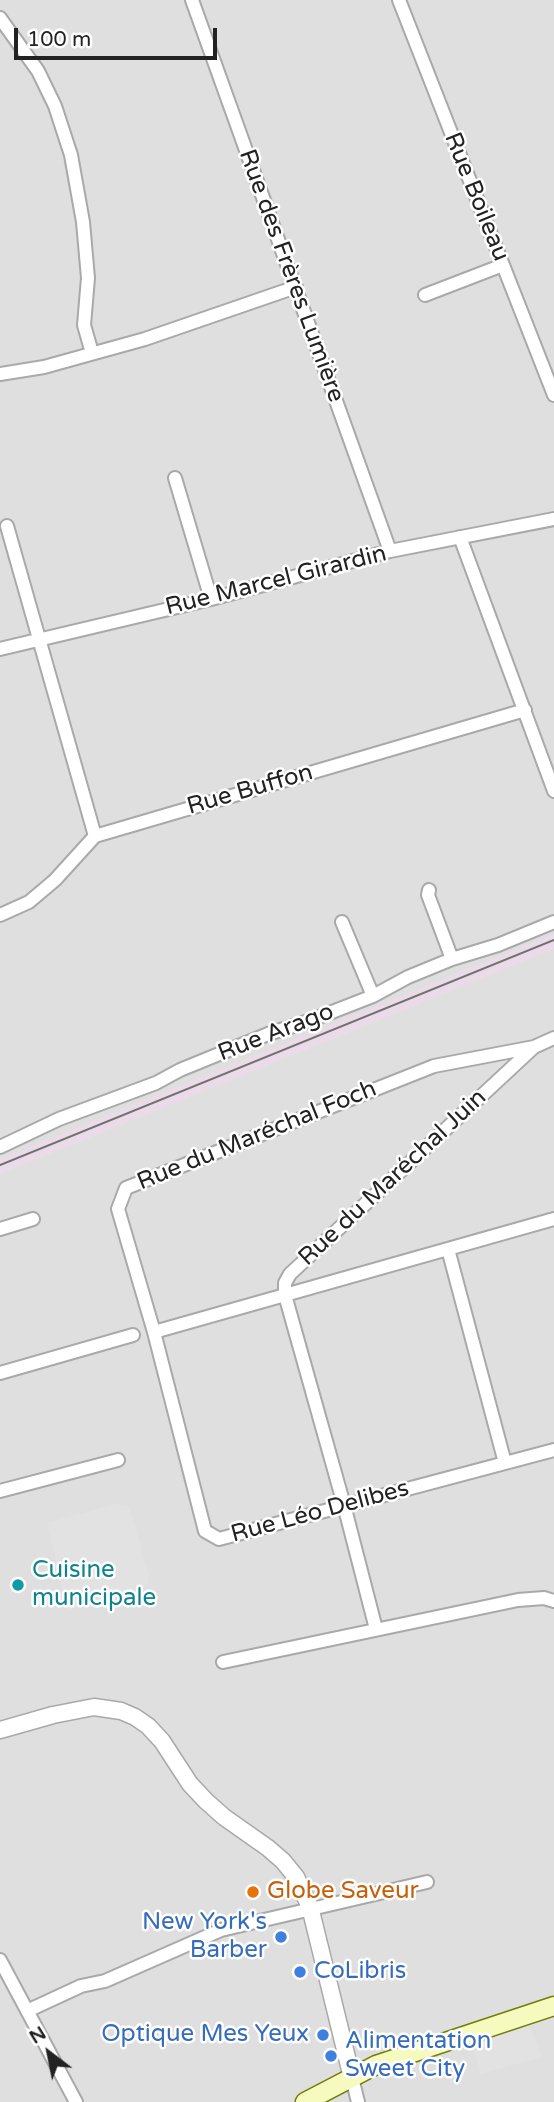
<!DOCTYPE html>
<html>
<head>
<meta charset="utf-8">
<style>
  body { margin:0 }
  #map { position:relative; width:554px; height:2102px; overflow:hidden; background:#f2efe9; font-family:"Varela Round",sans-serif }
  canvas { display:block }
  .north { position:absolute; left:14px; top:2018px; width:70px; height:70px; -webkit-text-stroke:5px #fff; paint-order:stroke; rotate:328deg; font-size:19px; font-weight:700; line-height:28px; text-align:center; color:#222 }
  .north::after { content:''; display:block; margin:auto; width:24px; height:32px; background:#222; clip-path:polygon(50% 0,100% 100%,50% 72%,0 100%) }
  .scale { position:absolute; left:14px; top:28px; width:203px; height:32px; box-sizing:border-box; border:4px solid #222; border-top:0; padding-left:9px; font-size:21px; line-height:24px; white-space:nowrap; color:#222; -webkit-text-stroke:5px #fff; paint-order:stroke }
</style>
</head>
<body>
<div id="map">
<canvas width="554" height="2102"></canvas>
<div class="north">N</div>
<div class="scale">100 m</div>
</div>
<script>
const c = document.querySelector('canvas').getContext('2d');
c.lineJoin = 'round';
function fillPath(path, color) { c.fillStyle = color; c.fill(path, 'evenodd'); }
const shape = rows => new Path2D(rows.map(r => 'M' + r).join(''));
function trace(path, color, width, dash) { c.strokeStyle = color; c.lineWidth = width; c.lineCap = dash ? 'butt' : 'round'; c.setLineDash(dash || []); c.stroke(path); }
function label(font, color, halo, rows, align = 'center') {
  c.font = font + ' "Varela Round",sans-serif'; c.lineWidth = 5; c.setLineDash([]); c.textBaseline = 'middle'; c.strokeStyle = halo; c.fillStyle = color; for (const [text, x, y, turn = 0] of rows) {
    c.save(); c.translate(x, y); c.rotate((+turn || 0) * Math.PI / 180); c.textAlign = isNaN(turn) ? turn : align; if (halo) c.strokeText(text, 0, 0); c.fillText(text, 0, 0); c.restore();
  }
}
const residential = shape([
  [0,0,554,0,554,2102,0,2102]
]);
const industrial = shape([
  [554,934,554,949,0,1174,0,1159]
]);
const parking = shape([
  [115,1504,127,1505,130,1509,149,1574,148,1584,140,1592,68,1610,47,1523],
  [529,2024,542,2057,480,2074,472,2043]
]);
const minor = shape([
  [192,0,390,551],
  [399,0,554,395],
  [0,18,38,71,55,106,71,155,83,222,88,278,84,325,92,353],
  [425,295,503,265],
  [0,374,44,367,145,339,296,287],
  [175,478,211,599],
  [7,526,95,836],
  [460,537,554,791],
  [0,649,211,599,390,551,554,519],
  [429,890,428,895,452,959],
  [0,915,29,902,55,880,95,836,525,710],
  [342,922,373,996],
  [534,1047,434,1066,126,1188,118,1209,154,1332,205,1531,219,1539,554,1450],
  [0,1147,59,1119,156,1083,180,1070,268,1034,309,1021,373,996,408,977,452,959,498,945,554,922],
  [0,1229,33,1219],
  [448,1249,505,1463],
  [154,1332,554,1219],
  [0,1373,133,1335],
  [0,1491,118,1460],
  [376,1629,344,1505,285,1295,285,1283,290,1274,534,1047,554,1038],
  [223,1662,518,1600,544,1598,554,1601],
  [0,1960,76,2102],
  [27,2011,81,1986,105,1981,221,1930,427,1882],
  [352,2078,358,2102]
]);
const tertiary = shape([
  [0,1730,53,1715,94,1707,121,1711,135,1717,148,1726,162,1741,190,1784,206,1801,224,1817,268,1848,283,1861,296,1877,310,1907,352,2078]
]);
const secondary = shape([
  [305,2102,376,2065,554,2006]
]);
const tram = shape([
  [0,1165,554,940]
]);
const markers = [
  [18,1585,7,"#0f9aa8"],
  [253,1892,7,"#e8710a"],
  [281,1937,7,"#3f7fe0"],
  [300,1972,7,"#3f7fe0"],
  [323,2035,7,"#3f7fe0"],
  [331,2056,7,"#3f7fe0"]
];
const streetNames = [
  ["Rue Boileau",476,197,68],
  ["Rue des Frères Lumière",291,276,70],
  ["Rue Marcel Girardin",276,581,-14],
  ["Rue Buffon",250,790,-16],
  ["Rue Arago",276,1033,-21],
  ["Rue du Maréchal Foch",257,1136,-22],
  ["Rue du Maréchal Juin",393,1178,-43],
  ["Rue Léo Delibes",320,1512,-15]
];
const cultureNames = [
  ["Cuisine",32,1571],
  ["municipale",32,1599]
];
const foodNames = [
  ["Globe Saveur",267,1892]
];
const shopNames = [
  ["New York's",267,1923],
  ["Barber",267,1951],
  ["CoLibris",314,1972,"left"],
  ["Optique Mes Yeux",309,2035],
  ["Alimentation",345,2042,"left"],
  ["Sweet City",345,2070,"left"]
];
fillPath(residential, '#e0dfdf');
fillPath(industrial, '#ebdbe8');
fillPath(parking, '#e2e2e2');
trace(minor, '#a9a9a9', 16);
trace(tertiary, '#a9a9a9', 19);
trace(secondary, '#707d05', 21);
trace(minor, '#fff', 12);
trace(tertiary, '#fff', 16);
trace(secondary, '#f7fabf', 18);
trace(tram, '#707070', 2);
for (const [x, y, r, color] of markers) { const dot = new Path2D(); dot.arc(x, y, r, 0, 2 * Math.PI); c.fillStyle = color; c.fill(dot); trace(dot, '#fff', 2.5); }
label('24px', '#222', '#fff', streetNames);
label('24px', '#0d838f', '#fff', cultureNames, 'left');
label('24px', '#c56008', '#fff', foodNames, 'left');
label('24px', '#366cbe', '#fff', shopNames, 'right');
</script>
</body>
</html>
